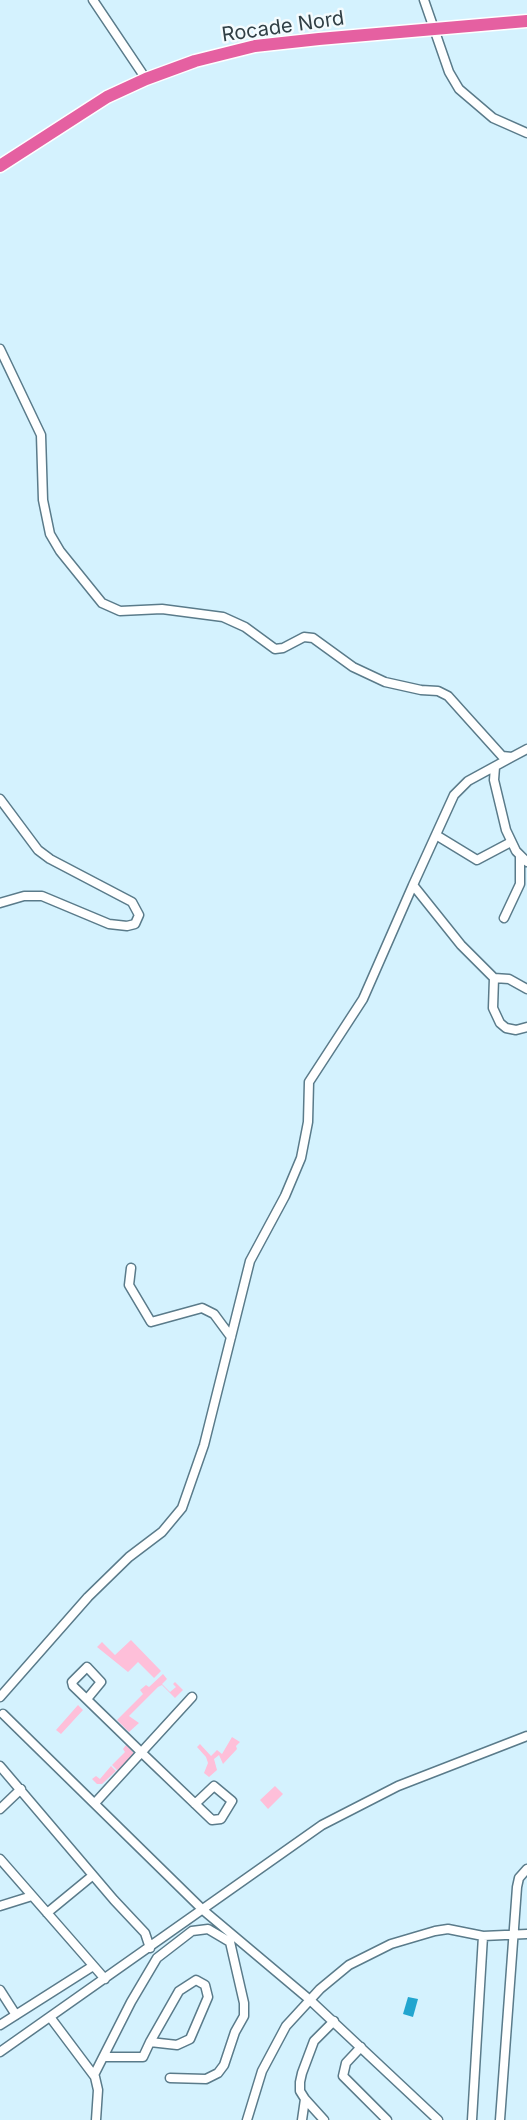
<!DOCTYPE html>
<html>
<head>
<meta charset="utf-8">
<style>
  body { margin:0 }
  canvas { display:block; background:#d4f2fe }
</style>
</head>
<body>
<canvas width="527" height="2120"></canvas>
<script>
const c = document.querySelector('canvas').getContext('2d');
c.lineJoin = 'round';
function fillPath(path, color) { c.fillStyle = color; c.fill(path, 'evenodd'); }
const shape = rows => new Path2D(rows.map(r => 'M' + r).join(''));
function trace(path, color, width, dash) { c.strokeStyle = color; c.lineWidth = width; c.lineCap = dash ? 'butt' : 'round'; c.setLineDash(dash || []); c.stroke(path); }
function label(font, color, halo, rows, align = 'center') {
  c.font = font + ' Inter,sans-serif'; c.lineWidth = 5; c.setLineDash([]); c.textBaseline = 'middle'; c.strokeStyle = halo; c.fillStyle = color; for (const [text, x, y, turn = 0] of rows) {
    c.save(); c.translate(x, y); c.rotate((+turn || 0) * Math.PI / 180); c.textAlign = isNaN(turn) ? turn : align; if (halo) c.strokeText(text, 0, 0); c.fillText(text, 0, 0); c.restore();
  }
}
const green = shape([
  [131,1640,161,1671,154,1678,138,1662,128,1672,97,1647,102,1642,115,1655],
  [163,1674,167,1679,162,1684,170,1692,176,1687,173,1684,175,1682,183,1690,175,1698,162,1685,158,1687,129,1716,139,1723,129,1732,117,1720,143,1694,140,1690,146,1685,149,1687],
  [78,1705,83,1710,61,1734,56,1730],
  [232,1737,240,1742,236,1746,237,1749,223,1764,219,1755,214,1759,217,1770,209,1777,204,1773,208,1763,206,1757,197,1747,200,1744,211,1756,217,1750,222,1754],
  [126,1745,133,1752,133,1757,119,1772,112,1765,125,1752,123,1749],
  [111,1766,116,1771,102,1784,97,1784,92,1779,96,1776,100,1779],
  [275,1786,283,1794,268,1809,260,1800]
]);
const water = shape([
  [408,1997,418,1999,413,2017,403,2014]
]);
const minor = shape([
  [93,0,146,79],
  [424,0,449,72,459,89,493,118,527,133],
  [0,349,41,435,43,500,50,534,60,551,102,603,120,611,162,609,223,617,245,627,275,649,283,648,304,637,313,638,353,667,385,682,421,690,438,691,448,696,502,756,512,757,527,749],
  [495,767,494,780,506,830,516,851,527,862],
  [0,799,38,850,50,859,132,902,139,915,135,924,127,926,109,924,42,896,24,896,0,903],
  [436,835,477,860,511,842],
  [413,885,454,795,468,781,512,757],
  [504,918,520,884,520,857],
  [494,978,509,979,527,989],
  [131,1268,129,1285,151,1322,202,1308,214,1314,231,1337],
  [0,1697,88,1597,129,1557,162,1532,182,1508,204,1445,250,1261,285,1196,301,1158,308,1122,309,1082,363,999,413,885,461,945,494,978,493,1008,500,1023,506,1028,516,1030,527,1027],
  [87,1699,101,1682,87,1667,72,1682,73,1686,142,1753,212,1820,221,1819,232,1801,214,1786,195,1804],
  [3,1714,203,1910,310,2000,438,2120],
  [0,1766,114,1900,145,1933,150,1948],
  [95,1803,192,1697],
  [0,1809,21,1789],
  [0,1859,105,1979],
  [0,1906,32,1896],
  [47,1913,92,1876],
  [0,1990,16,2015],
  [50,2017,95,2077,98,2090,96,2120],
  [0,2025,93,1966],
  [361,2047,346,2063,343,2076,387,2120],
  [0,2052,322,1825,398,1786,527,1736],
  [105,2057,143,2057,150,2042,179,1991,196,1980,205,1985,208,1997,190,2039,177,2045,150,2042],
  [94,2075,131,2002,157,1958,192,1931,208,1929,230,1942,244,2003,244,2016,235,2032,224,2065,218,2073,206,2079,170,2078],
  [305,2099,324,2120],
  [247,2120,262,2071,286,2026,320,1989,349,1965,391,1944,435,1931,448,1929,483,1936,527,1934],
  [302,2120,305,2099,300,2091,300,2082,302,2073,314,2041,334,2021],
  [472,2120,483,1936],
  [500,2120,517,1887,519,1878,527,1869]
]);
const highway = shape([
  [0,166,107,97,146,79,195,61,255,46,319,39,527,21]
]);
const streetNames = [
  ["Rocade Nord",283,27,-8]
];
fillPath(green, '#febfd9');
fillPath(water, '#21a5cf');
trace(minor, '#5a7b8a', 11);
trace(highway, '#fff', 15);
trace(minor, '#fff', 8);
trace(highway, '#e560a1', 12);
label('20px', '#303f45', '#f3fbfe', streetNames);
</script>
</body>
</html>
